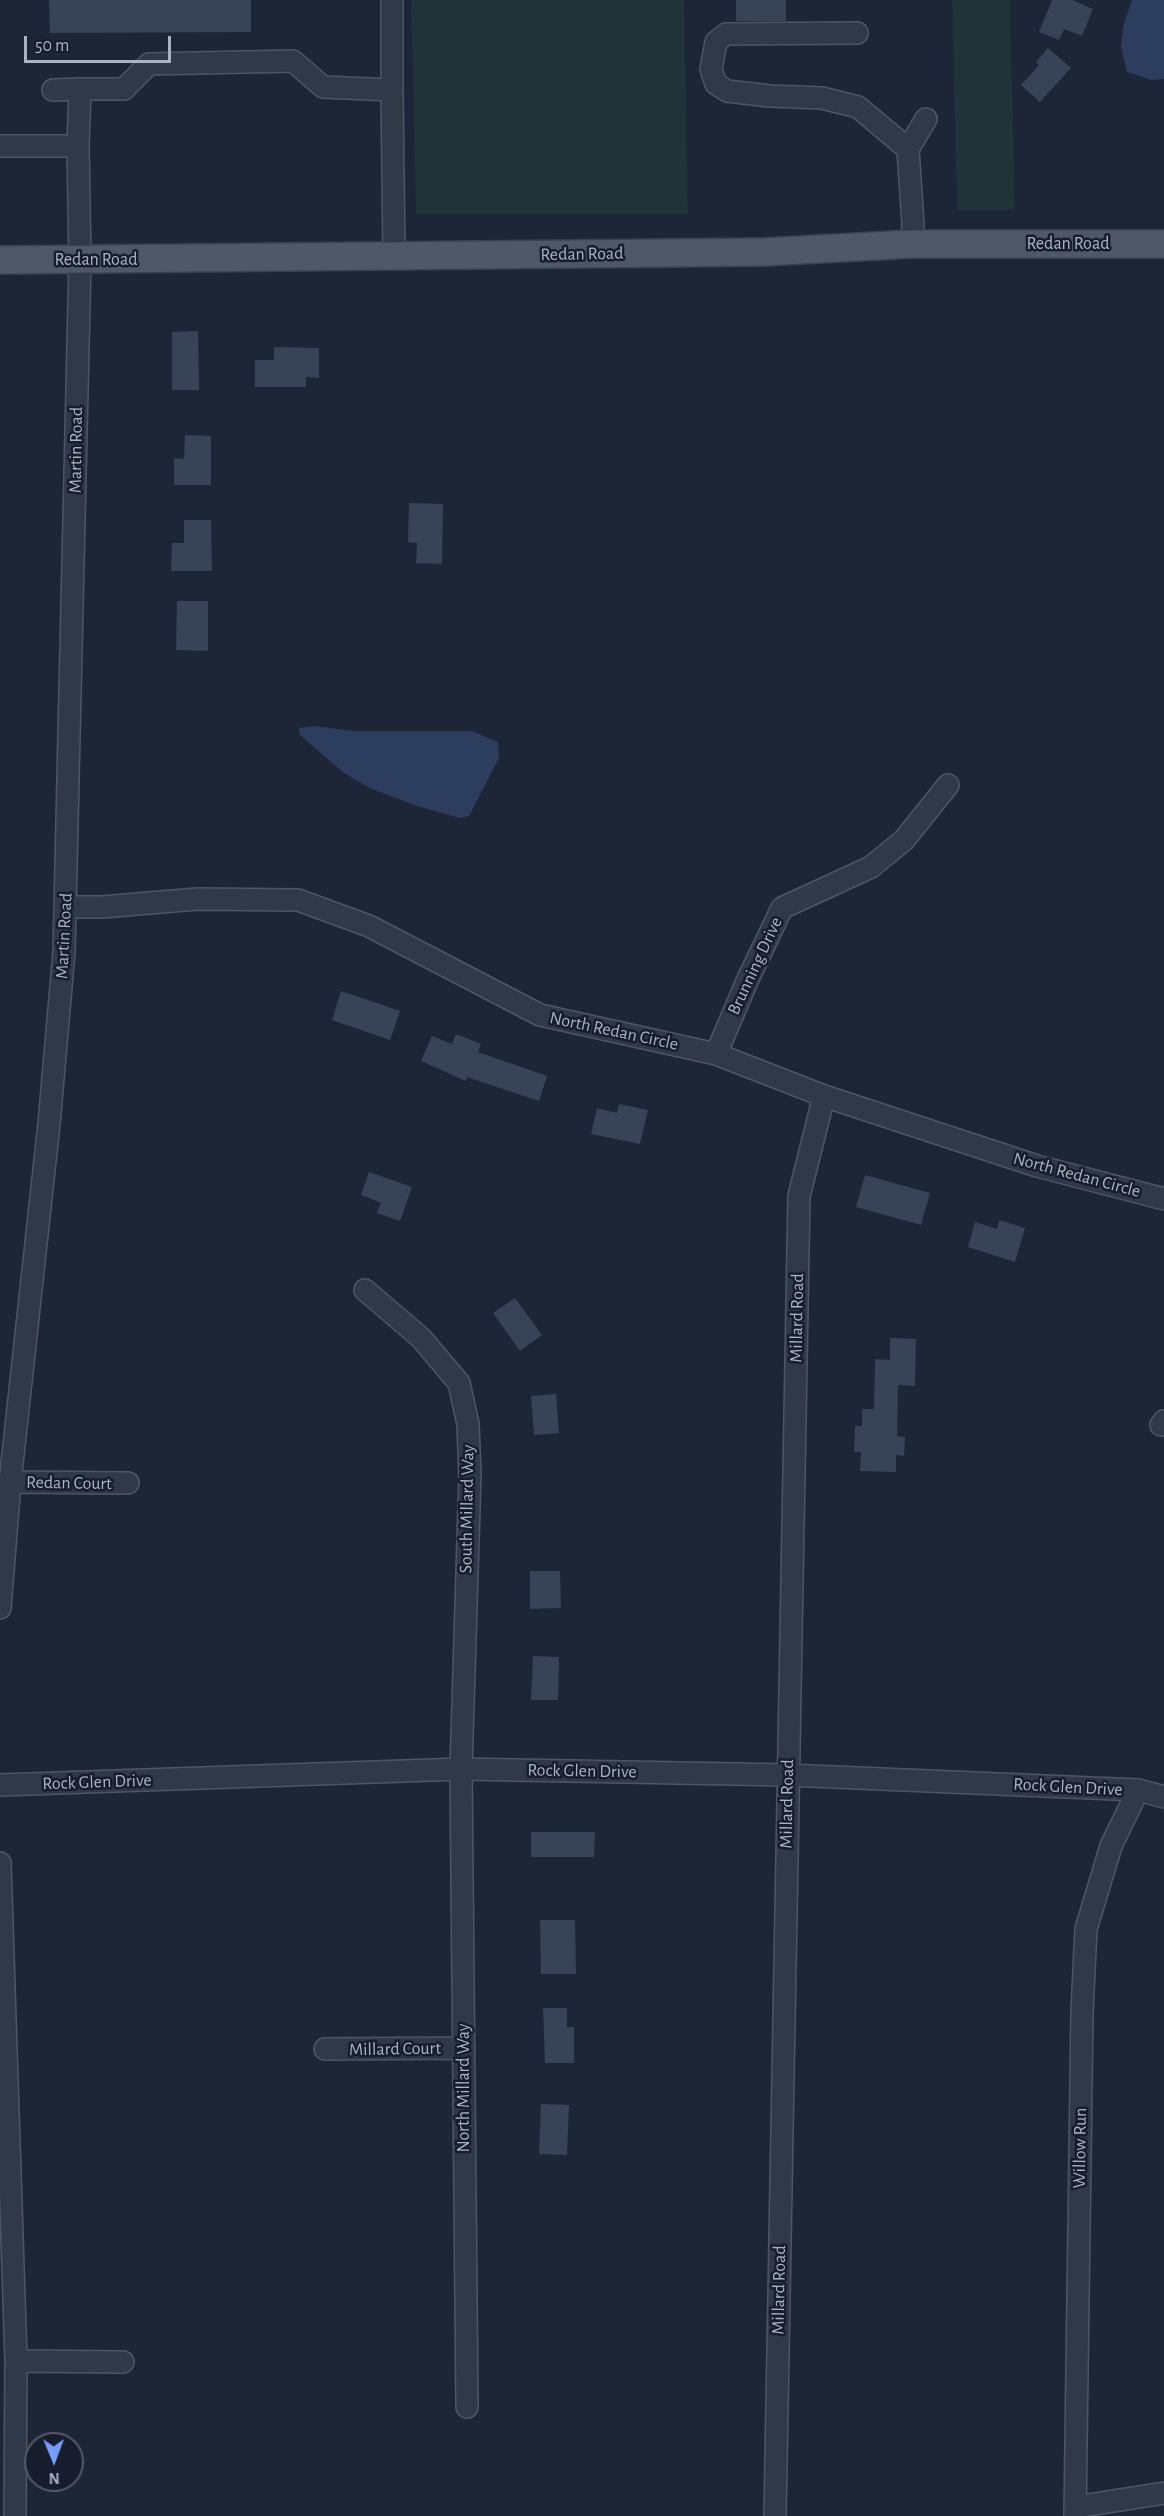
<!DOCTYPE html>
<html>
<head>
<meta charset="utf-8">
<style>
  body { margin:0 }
  #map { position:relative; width:1164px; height:2516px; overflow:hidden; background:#1d2637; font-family:"Alegreya Sans",sans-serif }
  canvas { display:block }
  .north { position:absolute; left:24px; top:2432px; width:60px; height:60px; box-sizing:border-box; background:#171d2c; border:2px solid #525969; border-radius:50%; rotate:179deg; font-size:16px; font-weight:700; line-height:24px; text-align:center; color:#abb2c5 }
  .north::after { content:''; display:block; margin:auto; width:21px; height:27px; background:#769cff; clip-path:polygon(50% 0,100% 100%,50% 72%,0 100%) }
  .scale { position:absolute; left:24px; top:36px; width:147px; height:27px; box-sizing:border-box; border:3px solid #abb2c5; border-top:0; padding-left:8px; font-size:18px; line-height:21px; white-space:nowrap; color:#abb2c5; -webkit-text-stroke:4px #171d2c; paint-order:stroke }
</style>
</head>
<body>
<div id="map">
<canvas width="1164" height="2516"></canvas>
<div class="north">N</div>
<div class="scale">50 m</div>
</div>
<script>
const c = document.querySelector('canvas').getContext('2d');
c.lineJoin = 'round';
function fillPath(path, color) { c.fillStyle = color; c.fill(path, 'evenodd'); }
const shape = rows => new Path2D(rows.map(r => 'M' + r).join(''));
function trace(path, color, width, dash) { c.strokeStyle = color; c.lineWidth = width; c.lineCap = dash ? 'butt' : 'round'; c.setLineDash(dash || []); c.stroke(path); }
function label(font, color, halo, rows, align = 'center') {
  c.font = font + ' "Alegreya Sans",sans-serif'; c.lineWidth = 5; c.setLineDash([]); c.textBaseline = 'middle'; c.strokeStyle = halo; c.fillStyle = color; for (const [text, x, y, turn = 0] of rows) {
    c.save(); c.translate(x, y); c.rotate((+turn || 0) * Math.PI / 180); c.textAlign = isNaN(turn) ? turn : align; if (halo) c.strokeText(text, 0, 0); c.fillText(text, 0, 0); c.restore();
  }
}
const green = shape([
  [411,0,684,0,688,214,416,214],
  [952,0,1010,0,1015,210,957,210]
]);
const water = shape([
  [1132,0,1164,0,1164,79,1151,80,1127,72,1121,47,1123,26],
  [314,726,353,731,472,731,498,742,499,758,469,816,460,818,420,807,372,789,344,773,299,734,299,728]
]);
const building = shape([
  [49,0,251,0,251,32,50,33],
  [736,0,786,0,786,21,736,21],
  [1052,0,1072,0,1093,9,1082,36,1064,29,1059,40,1039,32],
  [1048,48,1071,68,1040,102,1021,85,1039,65,1036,62],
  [198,331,199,390,172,390,172,332],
  [274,347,319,348,319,378,306,377,306,387,255,387,255,360,274,360],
  [185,435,211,436,211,485,174,485,174,458,184,459],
  [409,503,443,504,442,564,416,563,417,543,408,542],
  [184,520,211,520,212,571,171,571,172,543,184,543],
  [177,601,208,601,208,651,176,650],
  [341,991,400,1011,390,1040,332,1020],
  [456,1034,481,1044,478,1052,547,1076,539,1101,467,1077,466,1081,421,1061,432,1036,452,1044],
  [619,1104,648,1110,640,1144,591,1134,597,1108,617,1113],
  [369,1172,412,1187,400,1221,377,1213,381,1203,361,1195],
  [865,1175,930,1193,921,1225,856,1207],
  [999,1220,1025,1228,1015,1262,968,1247,975,1222,997,1229],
  [515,1298,542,1335,520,1351,493,1313],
  [890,1338,916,1339,915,1386,898,1385,897,1436,905,1437,904,1456,896,1455,896,1472,860,1471,861,1452,854,1452,855,1426,862,1426,862,1409,874,1409,875,1359,890,1360],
  [556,1394,559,1433,534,1435,531,1396],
  [530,1571,560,1571,561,1608,530,1609],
  [533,1656,559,1657,558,1700,531,1700],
  [531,1832,595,1832,594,1857,531,1857],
  [540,1920,575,1920,576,1974,541,1974],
  [543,2008,567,2008,567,2027,574,2027,574,2063,545,2063],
  [541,2104,569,2105,567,2155,539,2154]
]);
const minor = shape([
  [392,0,392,90],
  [857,33,726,34,716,42,711,69,716,84,727,91,770,96,822,98,858,107,908,149],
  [53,90,80,89],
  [0,146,78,146,80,260,64,952,49,1124,10,1482,0,1608],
  [78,146,80,89,124,89,149,64,293,61,323,87,392,90,394,256],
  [912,244,913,224,908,149,926,119],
  [66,907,102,907,197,899,298,900,369,926,540,1015,716,1054,824,1096,1037,1166,1164,1199],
  [716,1054,748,979,782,908,871,867,904,840,948,785],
  [365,1290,421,1338,459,1383,468,1424,470,1475,461,1769,467,2407],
  [1161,1425,1164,1421],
  [10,1482,128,1483],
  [0,1785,461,1769,788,1775,1138,1790,1164,1797],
  [0,1863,16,2361,15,2516],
  [325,2049,464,2048],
  [16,2361,123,2362],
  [1075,2507,1164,2493],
  [775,2516,799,1196,824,1096],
  [1075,2516,1082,2012,1086,1929,1111,1846,1138,1790]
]);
const major = shape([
  [0,260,763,252,912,244,1164,244]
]);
const streetNames = [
  ["Redan Road",1068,244],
  ["Redan Road",582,254,-1],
  ["Redan Road",96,260],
  ["Martin Road",76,450,-89],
  ["Martin Road",64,936,-87],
  ["Brunning Drive",755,966,-65],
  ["North Redan Circle",614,1031,12],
  ["North Redan Circle",1077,1175,15],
  ["Millard Road",797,1318,-89],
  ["Redan Court",69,1483,1],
  ["South Millard Way",467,1509,-89],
  ["Rock Glen Drive",582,1771,1],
  ["Rock Glen Drive",97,1782,-2],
  ["Rock Glen Drive",1068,1787,3],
  ["Millard Road",787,1804,-89],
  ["Millard Court",395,2049,-1],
  ["North Millard Way",464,2088,-90],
  ["Willow Run",1080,2148,-89],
  ["Millard Road",779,2290,-89]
];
fillPath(green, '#1f3338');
fillPath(water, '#2d3d5e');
fillPath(building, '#394358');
trace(minor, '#4f5566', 24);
trace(major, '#3b4151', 30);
trace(minor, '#313848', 21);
trace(major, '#4f5768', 27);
label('18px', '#abb2c5', '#171d2c', streetNames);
</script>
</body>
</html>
